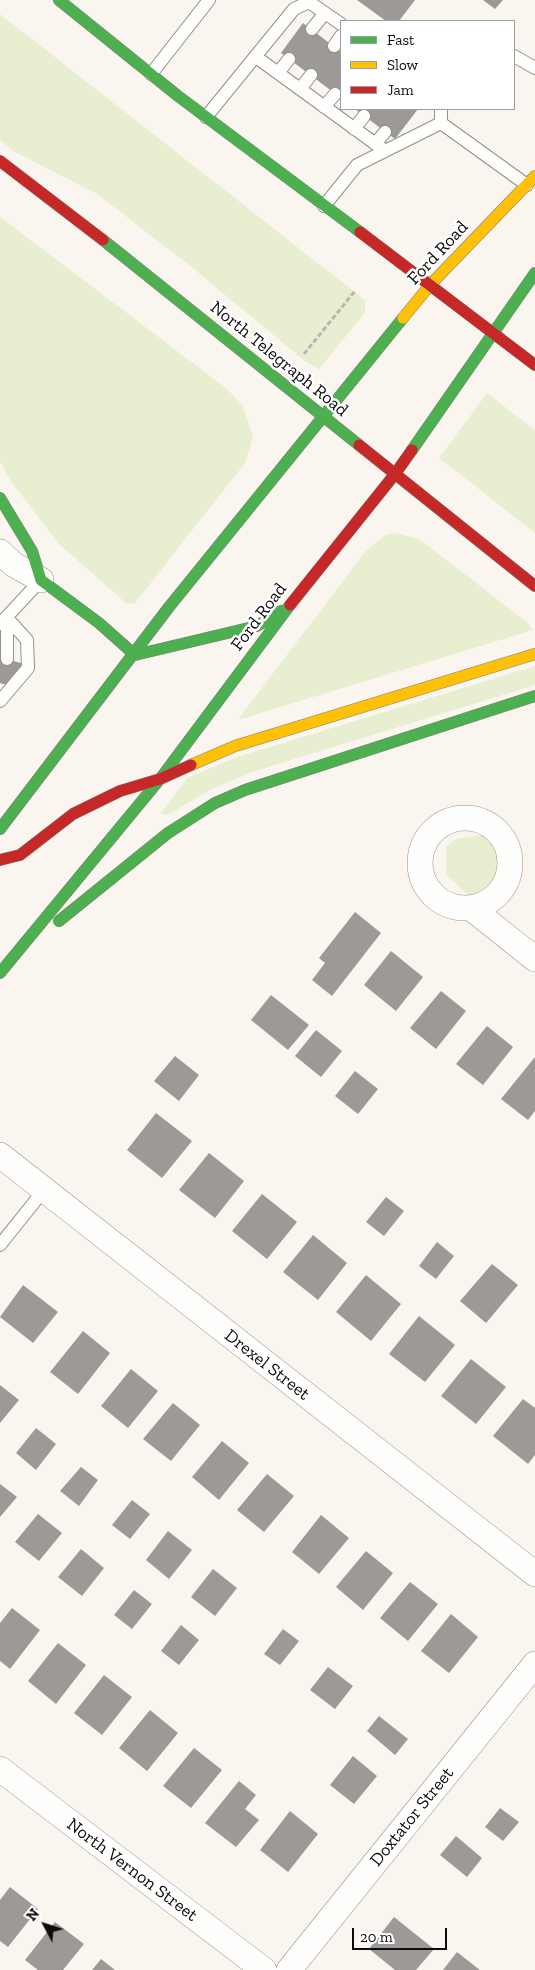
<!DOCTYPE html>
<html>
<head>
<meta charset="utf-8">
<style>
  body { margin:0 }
  #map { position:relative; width:535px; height:1970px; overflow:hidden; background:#faf6ef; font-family:"Zilla Slab",serif }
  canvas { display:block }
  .legend { position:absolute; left:340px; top:20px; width:175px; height:90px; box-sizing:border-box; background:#fff; border:1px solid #9e9e9e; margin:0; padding:6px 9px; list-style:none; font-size:15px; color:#0c0c0c }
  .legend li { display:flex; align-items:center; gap:10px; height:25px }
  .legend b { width:25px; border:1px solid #9e9e9e }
  .north { position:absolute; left:20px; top:1900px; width:50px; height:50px; -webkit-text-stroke:4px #fff; paint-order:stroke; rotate:310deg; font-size:14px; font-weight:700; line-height:20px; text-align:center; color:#0c0c0c }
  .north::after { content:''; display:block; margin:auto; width:18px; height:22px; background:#0c0c0c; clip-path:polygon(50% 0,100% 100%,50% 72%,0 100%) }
  .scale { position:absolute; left:352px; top:1928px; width:95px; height:22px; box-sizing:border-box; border:2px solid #0c0c0c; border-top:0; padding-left:6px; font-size:15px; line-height:18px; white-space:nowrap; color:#0c0c0c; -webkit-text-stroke:4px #fff; paint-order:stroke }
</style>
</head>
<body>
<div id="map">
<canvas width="535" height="1970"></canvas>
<ul class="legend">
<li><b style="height:6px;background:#4caf50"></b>Fast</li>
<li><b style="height:6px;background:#ffc107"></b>Slow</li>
<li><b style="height:6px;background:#c62828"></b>Jam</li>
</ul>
<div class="north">N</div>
<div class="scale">20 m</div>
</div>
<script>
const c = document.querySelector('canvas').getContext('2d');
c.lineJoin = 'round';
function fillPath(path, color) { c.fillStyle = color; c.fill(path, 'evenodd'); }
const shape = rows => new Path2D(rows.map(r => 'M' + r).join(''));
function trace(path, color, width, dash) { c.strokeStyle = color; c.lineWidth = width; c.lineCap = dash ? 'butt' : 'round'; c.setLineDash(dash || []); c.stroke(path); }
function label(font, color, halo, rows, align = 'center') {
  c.font = font + ' "Zilla Slab",serif'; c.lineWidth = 5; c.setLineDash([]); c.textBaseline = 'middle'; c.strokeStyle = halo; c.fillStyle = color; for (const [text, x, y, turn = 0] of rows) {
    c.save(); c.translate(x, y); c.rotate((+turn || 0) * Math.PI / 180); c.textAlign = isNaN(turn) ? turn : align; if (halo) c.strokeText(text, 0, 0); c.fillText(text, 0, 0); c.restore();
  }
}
const green = shape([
  [0,14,365,300,365,313,319,369,306,362,189,265,97,194,15,152,0,140],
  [0,217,226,388,243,406,253,437,245,463,135,603,127,604,58,543,13,484,0,462],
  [487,393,535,430,535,533,439,458],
  [396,533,419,539,528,623,533,630,241,719,239,718,365,552,385,535],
  [535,666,535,685,252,772,210,790,171,813,164,815,161,813,187,778,237,757],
  [481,835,493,845,500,865,489,895,482,900,472,899,446,874,446,847,456,839]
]);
const building = shape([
  [357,0,415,0,399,21,386,21],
  [483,0,503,0,495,9],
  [303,23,341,52,341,98,281,53],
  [355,109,418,109,395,139],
  [0,657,24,664,7,685,0,683],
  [355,912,381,933,332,996,312,980,325,963,319,958],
  [391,951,423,977,396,1011,364,985],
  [441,991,466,1011,436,1049,410,1028],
  [271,995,309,1025,288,1050,251,1020],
  [487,1026,513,1047,483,1085,456,1064],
  [316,1030,342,1051,321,1077,295,1056],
  [175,1056,199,1075,179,1101,154,1081],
  [535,1057,535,1111,528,1120,501,1099],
  [355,1071,378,1089,358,1114,335,1096],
  [156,1113,192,1141,162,1178,127,1150],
  [209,1153,244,1181,215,1218,179,1190],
  [262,1194,297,1222,267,1259,232,1231],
  [386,1197,404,1211,384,1236,366,1222],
  [313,1235,347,1263,318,1300,283,1272],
  [437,1242,454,1256,436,1279,419,1266],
  [492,1264,518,1285,486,1323,460,1301],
  [366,1275,401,1304,371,1341,336,1312],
  [23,1285,58,1312,33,1343,0,1317],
  [419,1316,455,1345,425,1382,389,1354],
  [83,1331,110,1353,78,1394,50,1372],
  [471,1359,506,1387,476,1424,441,1396],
  [131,1369,158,1391,128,1428,101,1406],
  [0,1385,19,1400,0,1423],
  [523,1399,535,1408,535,1455,528,1464,493,1436],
  [173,1403,200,1425,171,1461,143,1439],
  [36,1428,56,1444,36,1470,16,1453],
  [222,1441,249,1463,219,1500,192,1477],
  [81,1467,98,1480,79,1506,60,1491],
  [267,1474,294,1496,264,1532,237,1510],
  [0,1484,17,1497,0,1517],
  [132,1500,150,1514,130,1539,112,1525],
  [38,1514,62,1533,39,1561,15,1542],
  [321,1515,349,1538,319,1574,292,1552],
  [168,1531,192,1550,169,1579,146,1560],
  [81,1549,104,1568,82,1596,58,1577],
  [366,1551,393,1573,363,1610,336,1587],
  [213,1569,237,1588,215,1616,191,1597],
  [410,1582,438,1604,408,1641,380,1618],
  [134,1590,152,1604,132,1629,114,1615],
  [12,1608,40,1630,10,1669,0,1661,0,1623],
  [451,1614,478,1637,449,1673,421,1651],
  [181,1625,199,1640,179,1665,161,1651],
  [283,1629,299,1641,280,1665,264,1654],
  [58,1643,86,1665,56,1704,28,1681],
  [328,1667,353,1686,335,1709,310,1690],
  [104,1675,132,1697,102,1735,74,1713],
  [150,1710,178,1733,147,1771,119,1748],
  [379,1716,408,1739,395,1755,367,1731],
  [194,1748,222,1770,191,1808,163,1786],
  [353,1756,377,1776,354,1804,330,1785],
  [239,1781,256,1795,245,1809,259,1820,236,1847,205,1823],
  [500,1808,519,1822,503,1841,485,1827],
  [290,1811,318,1834,288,1872,260,1850],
  [456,1836,482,1858,467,1877,440,1855],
  [10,1887,38,1909,8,1947,0,1941,0,1900],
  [394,1917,434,1949,416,1970,395,1970,369,1949],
  [55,1922,84,1944,63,1970,38,1970,25,1960],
  [457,1952,480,1970,443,1970],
  [101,1959,115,1970,92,1970]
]);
const path = shape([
  [304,354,355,291]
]);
const lane = shape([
  [312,29,325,13],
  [334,46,341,36],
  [514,56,535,68],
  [256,57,384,150],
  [278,73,289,59],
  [151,74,209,0],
  [300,89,311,75],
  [324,107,335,94],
  [206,117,294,9,309,2,341,24],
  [441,123,441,109],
  [354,129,364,116],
  [375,144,385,132],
  [324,206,357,165,441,123,527,185],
  [7,618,7,659],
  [0,624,41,580],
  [0,701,28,668,27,640,7,618],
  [0,1245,44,1190]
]);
const street = shape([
  [0,552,13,564,41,580],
  '420 863a45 45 0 1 1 90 0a45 45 0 1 1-90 0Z',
  [471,908,535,959],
  [0,1155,535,1574],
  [0,1769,264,1970],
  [289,1970,535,1664]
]);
const fast = shape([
  [59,0,178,96,360,232],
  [103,240,359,445],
  [412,450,535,273],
  [0,498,32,551,41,580,99,623,135,655],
  [135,655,257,626,281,611],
  [0,829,169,607,403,318],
  [59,921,168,833,215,803,245,790,535,696],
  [0,973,160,779,290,605]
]);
const slow = shape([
  [403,318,430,285,535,176],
  [191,765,235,746,535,654]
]);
const jam = shape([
  [0,161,103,240],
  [360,232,535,365],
  [359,445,535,586],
  [290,605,395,474,412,450],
  [0,860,20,855,73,814,120,791,160,779,191,765]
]);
const streetNames = [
  ["Ford Road",438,253,-47],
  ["North Telegraph Road",279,359,39],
  ["Ford Road",259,617,-53],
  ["Drexel Street",267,1365,38],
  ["Doxtator Street",412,1817,-51],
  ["North Vernon Street",132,1870,37]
];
fillPath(green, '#e8eed0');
fillPath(building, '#9c9996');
trace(lane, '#93918e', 14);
trace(street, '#93918e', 26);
trace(fast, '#807f7c', 12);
trace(slow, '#807f7c', 12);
trace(jam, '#807f7c', 12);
trace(path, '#b7b6b5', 3, [5, 2.5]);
trace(lane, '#fefefd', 12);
trace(street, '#fefefd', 25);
trace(fast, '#4caf50', 11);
trace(slow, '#ffc107', 11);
trace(jam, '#c62828', 11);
label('18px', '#0c0c0c', '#fff', streetNames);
</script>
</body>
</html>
